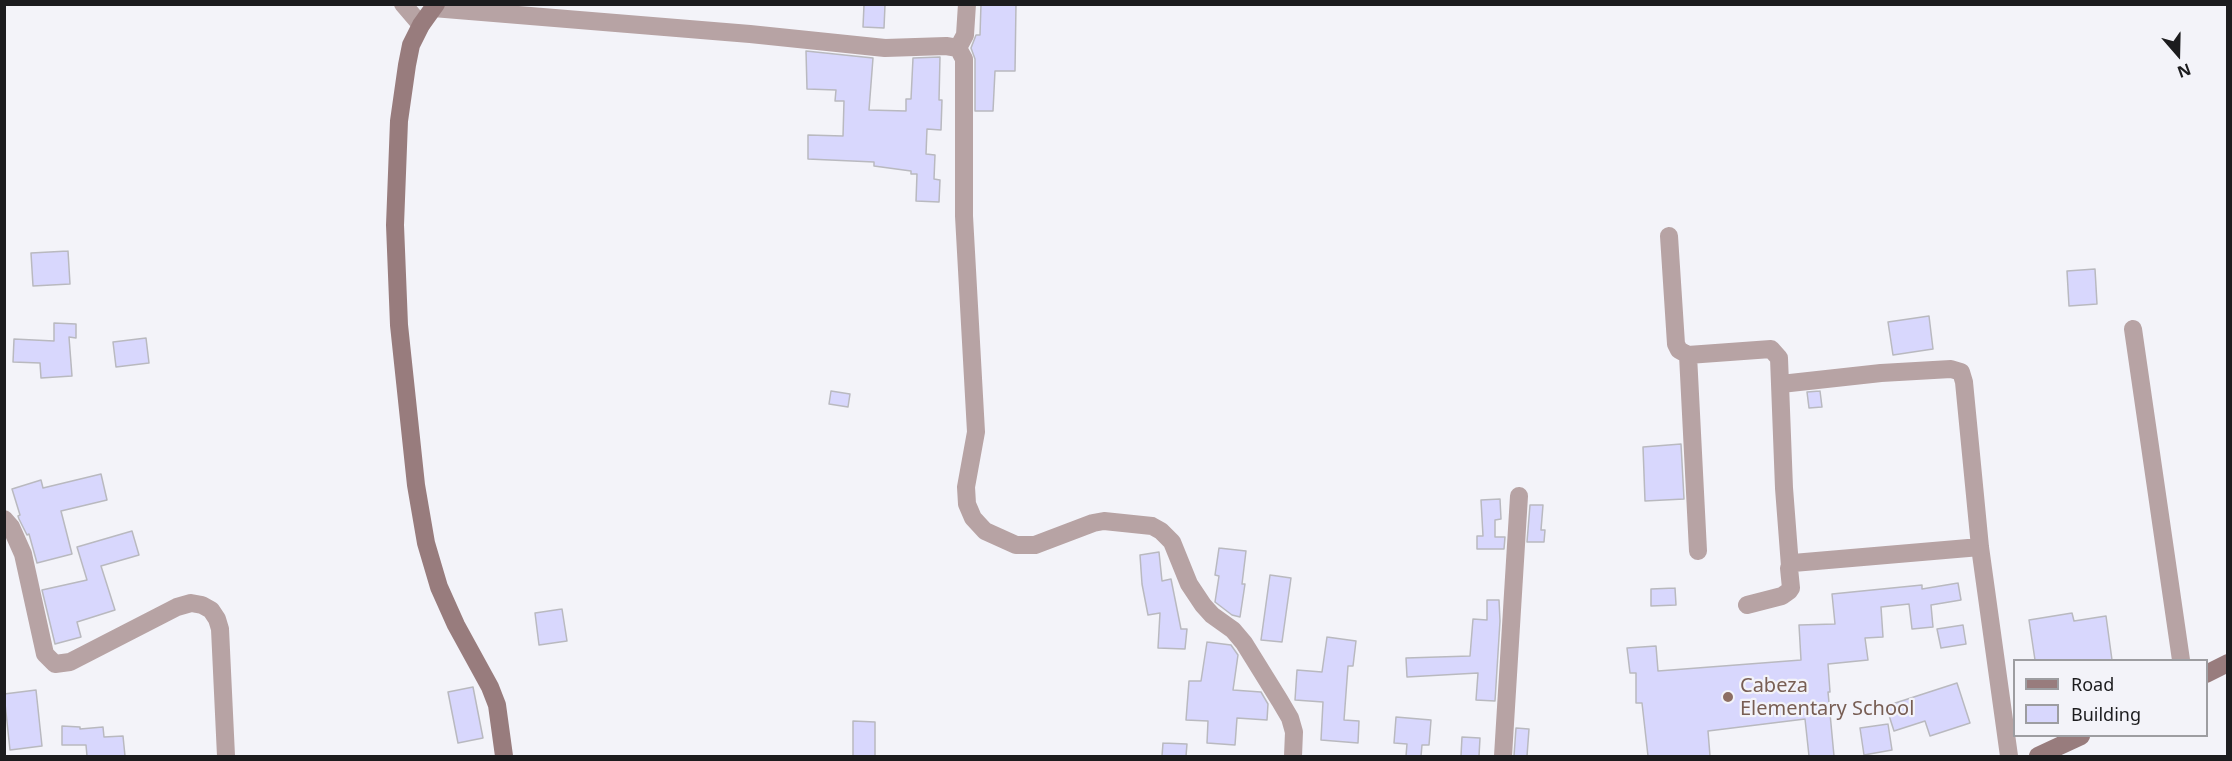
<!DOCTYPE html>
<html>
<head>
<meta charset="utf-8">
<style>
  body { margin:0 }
  #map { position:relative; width:2232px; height:761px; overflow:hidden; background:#f3f3f9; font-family:"Noto Sans",sans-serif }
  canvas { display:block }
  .frame { position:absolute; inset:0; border:6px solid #1c1c1e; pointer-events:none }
  .legend { position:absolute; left:2013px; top:659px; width:195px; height:78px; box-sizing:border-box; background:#f3f3f9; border:2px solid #9d9da1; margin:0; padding:8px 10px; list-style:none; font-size:18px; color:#1c1c1e }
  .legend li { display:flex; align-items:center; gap:12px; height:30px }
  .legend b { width:30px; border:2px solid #9d9da1 }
  .north { position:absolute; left:2148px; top:24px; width:60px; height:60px; -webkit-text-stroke:4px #f3f3f9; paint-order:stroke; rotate:160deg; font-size:16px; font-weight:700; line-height:24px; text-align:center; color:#1c1c1e }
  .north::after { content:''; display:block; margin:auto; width:21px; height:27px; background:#1c1c1e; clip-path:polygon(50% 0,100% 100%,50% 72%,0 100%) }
</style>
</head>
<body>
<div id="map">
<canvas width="2232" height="761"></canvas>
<div class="frame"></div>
<ul class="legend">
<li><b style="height:8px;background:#987c7d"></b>Road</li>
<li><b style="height:16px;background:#d8d7fd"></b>Building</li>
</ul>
<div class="north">N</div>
</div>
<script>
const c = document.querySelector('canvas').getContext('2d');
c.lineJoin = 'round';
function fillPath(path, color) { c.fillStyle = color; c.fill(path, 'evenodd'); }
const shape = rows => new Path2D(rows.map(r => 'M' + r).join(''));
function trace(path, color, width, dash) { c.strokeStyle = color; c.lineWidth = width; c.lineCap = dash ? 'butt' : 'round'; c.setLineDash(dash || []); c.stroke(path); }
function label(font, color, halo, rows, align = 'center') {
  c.font = font + ' "Noto Sans",sans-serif'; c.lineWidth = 4.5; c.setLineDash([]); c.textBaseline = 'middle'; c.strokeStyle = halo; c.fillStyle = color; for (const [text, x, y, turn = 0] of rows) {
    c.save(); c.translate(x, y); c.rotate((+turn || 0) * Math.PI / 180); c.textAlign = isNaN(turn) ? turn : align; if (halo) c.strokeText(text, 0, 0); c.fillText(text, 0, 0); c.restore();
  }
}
const building = shape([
  [981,4,1016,4,1015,71,995,71,993,111,975,111,975,59,971,48,976,35,980,35,981,4],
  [864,5,885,5,884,28,863,27,864,5],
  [806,51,873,58,869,110,906,111,906,99,911,99,913,58,940,57,939,100,942,100,941,130,927,129,926,154,935,155,934,179,940,180,939,202,916,201,917,174,911,174,911,171,874,166,874,162,808,159,808,135,843,136,844,101,835,101,836,90,807,89,806,51],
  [68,251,70,284,33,286,31,253,68,251],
  [2095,269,2097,304,2069,306,2067,271,2095,269],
  [1929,316,1933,349,1893,355,1888,322,1929,316],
  [54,323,76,324,76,338,69,337,72,376,41,378,40,363,13,362,14,339,54,341,54,323],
  [146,338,149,363,116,367,113,342,146,338],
  [831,391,850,394,848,407,829,404,831,391],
  [1820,391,1822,407,1809,408,1807,392,1820,391],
  [1681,444,1684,499,1645,501,1643,447,1681,444],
  [101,474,107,500,61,511,72,554,37,563,29,534,27,535,19,519,18,516,20,515,12,489,41,480,43,488,101,474],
  [1500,499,1501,519,1495,520,1495,537,1505,537,1504,549,1477,549,1477,536,1483,536,1481,500,1500,499],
  [1530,505,1543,505,1541,530,1545,530,1544,542,1527,542,1530,505],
  [132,531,139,555,101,566,115,610,77,622,81,637,55,644,42,590,87,580,77,547,132,531],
  [1219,548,1246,551,1242,584,1245,584,1240,617,1232,615,1215,602,1219,576,1215,575,1219,548],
  [1159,552,1162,581,1171,579,1181,629,1187,629,1185,649,1158,648,1160,613,1148,615,1142,584,1140,555,1159,552],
  [1270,575,1291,578,1282,642,1261,640,1270,575],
  [1958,583,1961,600,1931,605,1933,627,1912,629,1909,604,1881,607,1883,637,1865,638,1868,660,1828,664,1830,692,1828,692,1834,756,1809,756,1805,719,1708,731,1710,756,1648,756,1642,703,1636,703,1636,673,1630,673,1627,648,1656,646,1658,671,1801,660,1799,625,1835,624,1832,594,1922,585,1922,589,1958,583],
  [1675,588,1676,605,1651,606,1651,589,1675,588],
  [1487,600,1499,600,1500,621,1495,701,1476,700,1478,673,1407,677,1406,658,1470,656,1473,619,1487,620,1487,600],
  [562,609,567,641,539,645,535,613,562,609],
  [2072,613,2074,621,2106,616,2112,660,2035,660,2029,620,2072,613],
  [1963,625,1966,644,1941,648,1937,629,1963,625],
  [1327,637,1356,641,1353,666,1348,666,1344,720,1359,721,1358,743,1321,740,1323,702,1295,700,1297,670,1322,672,1327,637],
  [1207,642,1231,645,1238,655,1233,690,1261,692,1268,704,1267,720,1237,718,1235,745,1207,743,1208,721,1186,720,1189,681,1201,681,1207,642],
  [1957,683,1970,723,1930,736,1925,721,1894,731,1886,706,1957,683],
  [473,687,483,738,458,743,448,692,473,687],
  [36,690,42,746,10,750,4,694,36,690],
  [1396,717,1431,720,1429,745,1422,745,1421,756,1406,756,1407,744,1394,743,1396,717],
  [853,721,875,722,875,756,853,756,853,721],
  [1888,724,1892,750,1864,755,1860,728,1888,724],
  [62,726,80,727,80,729,103,727,104,737,123,736,125,756,87,756,86,745,62,745,62,726],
  [1516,728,1529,729,1527,756,1514,756,1516,728],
  [1462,737,1480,738,1479,756,1461,756,1462,737],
  [1163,743,1187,744,1186,756,1162,756,1163,743]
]);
const street = shape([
  [403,4,421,25],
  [433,8,750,34,885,48,946,46,958,48,964,59,964,216,976,432,966,487,967,504,973,518,985,531,1016,545,1035,545,1093,523,1104,521,1152,526,1161,531,1172,542,1189,584,1203,605,1212,615,1233,630,1244,643,1280,701,1290,718,1294,732,1293,756],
  [958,48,965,35,967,4],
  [1669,236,1676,344,1679,350,1688,355,1771,349,1779,358,1784,488,1790,566],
  [2133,329,2181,660],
  [1688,355,1698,551],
  [1781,384,1881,373,1951,369,1961,372,1964,382,1980,547,2009,756],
  [4,519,11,527,23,554,45,654,55,664,70,662,177,607,191,603,202,605,211,610,217,619,220,629,226,756],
  [1747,605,1782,596,1789,591,1791,588,1789,568,1793,563,1980,547],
  [1503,756,1519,496]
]);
const secondary = shape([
  [436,4,421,25,411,45,407,65,399,121,395,225,399,325,416,485,426,543,439,587,456,625,490,687,497,705,504,756],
  [2206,674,2228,663],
  [2038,756,2081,736]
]);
const markers = [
  [1728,697,6,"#8d6e63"]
];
const educationNames = [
  ["Cabeza",1740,686],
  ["Elementary School",1740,709]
];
fillPath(building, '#d8d7fd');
trace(building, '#b9b9bf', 1.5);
trace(street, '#b7a3a4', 18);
trace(secondary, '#987c7d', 18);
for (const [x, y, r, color] of markers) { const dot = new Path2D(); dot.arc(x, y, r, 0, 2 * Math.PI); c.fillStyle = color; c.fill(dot); trace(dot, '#f3f3f9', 2); }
label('20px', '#785e54', '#f3f3f9', educationNames, 'left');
</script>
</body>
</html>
